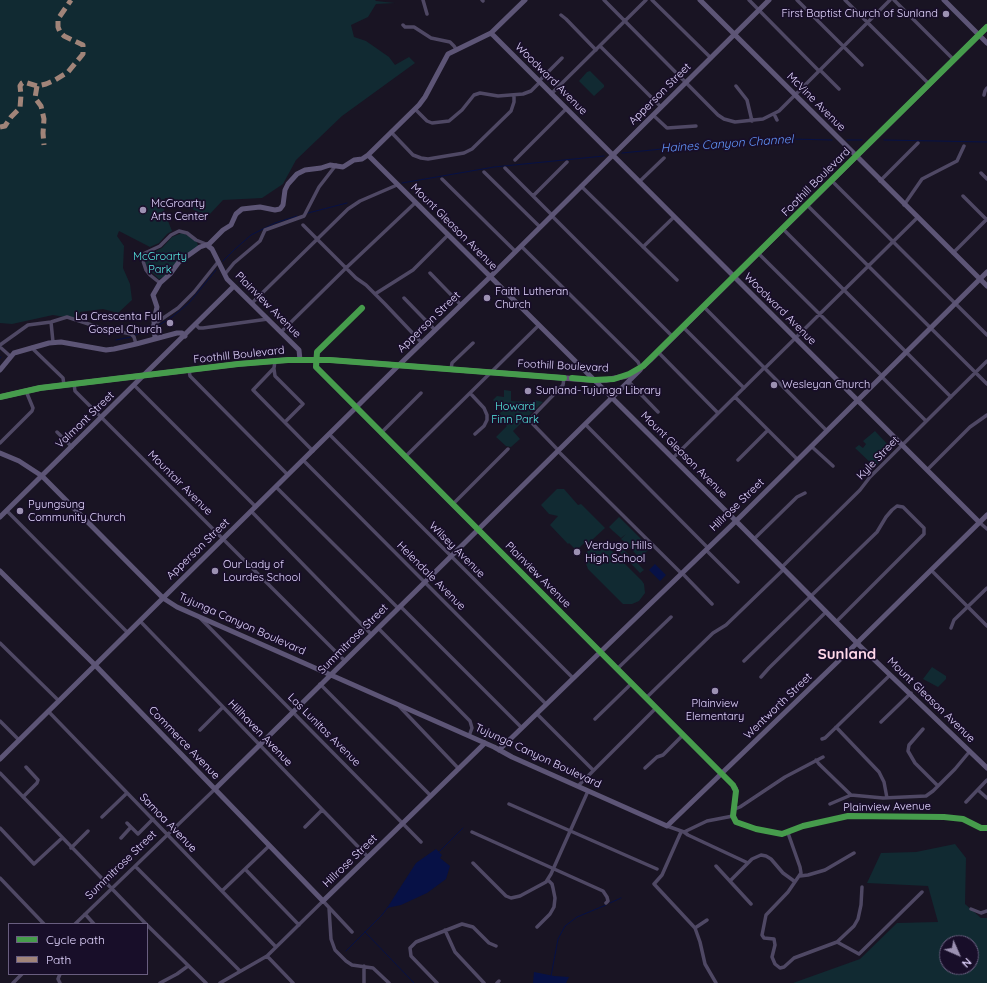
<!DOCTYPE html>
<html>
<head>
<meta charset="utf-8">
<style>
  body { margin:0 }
  #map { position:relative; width:987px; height:983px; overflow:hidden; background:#191423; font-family:Quicksand,sans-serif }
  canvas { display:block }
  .legend { position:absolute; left:8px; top:923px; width:140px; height:52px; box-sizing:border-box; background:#180e29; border:1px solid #695e7f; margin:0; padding:5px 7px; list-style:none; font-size:12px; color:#e2d5ff }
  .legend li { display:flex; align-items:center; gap:8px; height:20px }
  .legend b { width:20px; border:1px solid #695e7f }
  .north { position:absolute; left:939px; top:935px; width:40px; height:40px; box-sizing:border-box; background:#180e29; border:1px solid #695e7f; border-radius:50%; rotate:135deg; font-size:11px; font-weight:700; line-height:16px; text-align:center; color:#e2d5ff }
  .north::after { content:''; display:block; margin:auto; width:14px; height:18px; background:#9c91b2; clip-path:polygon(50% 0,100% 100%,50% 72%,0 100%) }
</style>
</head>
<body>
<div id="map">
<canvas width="987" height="983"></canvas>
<ul class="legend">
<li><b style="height:5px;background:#469c4c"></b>Cycle path</li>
<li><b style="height:5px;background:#a18479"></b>Path</li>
</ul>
<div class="north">N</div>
</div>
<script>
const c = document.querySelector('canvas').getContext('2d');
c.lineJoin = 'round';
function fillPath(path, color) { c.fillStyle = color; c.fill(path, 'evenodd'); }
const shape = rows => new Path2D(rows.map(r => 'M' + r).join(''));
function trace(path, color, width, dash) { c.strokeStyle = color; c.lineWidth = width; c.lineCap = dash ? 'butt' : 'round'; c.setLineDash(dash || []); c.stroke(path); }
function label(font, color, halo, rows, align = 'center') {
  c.font = font + ' Quicksand,sans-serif'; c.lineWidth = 3.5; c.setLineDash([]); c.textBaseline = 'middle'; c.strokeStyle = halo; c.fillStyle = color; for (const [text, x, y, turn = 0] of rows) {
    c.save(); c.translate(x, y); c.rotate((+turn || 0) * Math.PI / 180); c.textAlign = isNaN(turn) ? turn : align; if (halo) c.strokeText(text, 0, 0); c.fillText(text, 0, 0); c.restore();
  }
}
const green = shape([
  [0,0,375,0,376,1,395,3,376,4,368,17,351,25,354,37,366,41,389,57,395,65,409,57,415,63,342,116,296,160,283,184,262,198,223,200,209,215,196,211,172,198,165,198,164,201,164,211,172,231,167,234,159,243,150,247,119,231,117,236,124,246,123,268,130,284,132,300,118,313,103,309,80,312,77,319,53,315,12,324,0,323],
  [590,71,604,85,604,87,594,96,579,81,587,72],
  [182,233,185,234,197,242,198,246,165,276,159,279,157,277,147,268,144,259,145,256,162,248,172,237],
  [504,390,511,391,511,401,534,402,534,400,543,402,513,431,520,439,511,447,506,446,496,437,507,426,497,416,503,410,493,400,497,396,504,397],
  [875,431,890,447,876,466,874,466,855,448,859,445,863,448,866,444,863,441],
  [557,489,564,489,578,505,581,504,605,528,592,540,586,545,584,543,578,549,575,549,569,543,568,544,550,525,558,516,549,514,541,505],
  [619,517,650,548,640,558,629,547,634,541,629,546,621,539,626,534,621,538,613,531,615,529,613,531,609,527],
  [617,543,644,570,640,573,614,546],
  [598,544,606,545,642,581,644,584,645,593,639,601,632,604,623,604,588,569,585,561,586,553,591,547],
  [932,667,946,676,946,679,938,687,923,679],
  [955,844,966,858,965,904,981,918,987,918,987,983,793,983,860,959,897,923,938,922,928,886,867,883,881,853,916,852],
  [947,943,971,943,971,967,947,967]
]);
const water = shape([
  [655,564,666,575,660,581,649,570],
  [436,849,442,855,440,858,450,866,446,879,427,893,401,905,387,908,416,863],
  [534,972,554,976,569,977,566,983,533,983]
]);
const stream = shape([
  [847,140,862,140],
  [884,140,987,142],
  [622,153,733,142,790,139,832,140],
  [402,183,494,167,604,156],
  [308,213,347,203],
  [223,261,234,250,251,235,275,223,297,216],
  [156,327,172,317,189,303,216,270],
  [135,335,150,330],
  [116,340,131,337],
  [0,358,1,357],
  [439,852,463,828],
  [610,903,621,898],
  [365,932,414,983],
  [346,951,382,915,388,907],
  [551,976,558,939,565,926,577,917,606,905]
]);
const street = shape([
  [423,0,427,14],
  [482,0,483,1],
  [604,0,718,115,724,119,735,122,763,119,779,111,795,95],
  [652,0,711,58],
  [749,0,819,71],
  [797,0,862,65],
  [845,0,929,84],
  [894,0,954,60],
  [561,15,566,19,596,50],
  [403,25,405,27,414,27,431,38,450,42,454,46,456,49],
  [600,46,661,107],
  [820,70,839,89],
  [539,81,562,58],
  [736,86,747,100,752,121],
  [551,94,646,0],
  [795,95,890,0],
  [984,95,985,91,987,88],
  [415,109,427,121,432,123,449,121,462,110,474,95,480,93,498,96,523,94,531,91,540,82],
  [774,114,777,120],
  [653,115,667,128,696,126],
  [391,132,413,155,421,158,428,159,464,153,472,149,511,111,514,102,514,96],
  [515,160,566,109],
  [505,168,552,215],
  [484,172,540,227],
  [981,173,987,179],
  [442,179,515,251],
  [832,181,987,335],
  [880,181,918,143],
  [639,182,664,158],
  [581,186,677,280],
  [533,196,567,162],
  [963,196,987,220],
  [807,205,987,384],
  [904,205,922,179,957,161,964,146],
  [551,215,673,337],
  [303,225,356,278,366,285,385,304,422,343],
  [783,229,951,397],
  [521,246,638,362,641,368],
  [643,247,674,217],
  [758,253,882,376],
  [953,253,987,219],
  [430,273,461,305],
  [225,274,234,263,260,241,265,230,304,216,319,187,336,165],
  [160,283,150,275,146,270,142,258,145,253,160,246,171,235,179,231,187,233,196,240,206,244],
  [375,294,413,270,448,235],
  [404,298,435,330],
  [252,303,348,209,360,201,397,185],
  [704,307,827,431],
  [51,322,53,342],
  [153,325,178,308,194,292,218,262],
  [196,325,199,328,203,328,268,319],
  [683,327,744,388],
  [281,332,346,268,415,203],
  [0,345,28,325,51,322,67,317,101,328,131,334,134,337,136,344],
  [0,347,10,356],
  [33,347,34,350,63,378,64,385],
  [658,352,718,413],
  [316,360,317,354,319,351,362,308],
  [275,361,274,368,253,390,313,451],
  [765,368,917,218],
  [274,369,275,376,303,404,285,422],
  [451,369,452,363,473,343],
  [189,370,190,376,288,475],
  [881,376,926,421],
  [629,382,658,412],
  [74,384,75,391,345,661],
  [134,385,256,507],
  [470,393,484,408,487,415,487,420,484,426,475,434],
  [735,397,798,460],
  [585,424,708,548],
  [57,432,72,447],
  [381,433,421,393],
  [329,434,573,678],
  [0,443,32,411,33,408,26,391],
  [811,446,833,466],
  [558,450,529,420,563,385,564,378],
  [558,451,681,573],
  [405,457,539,325],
  [673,458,764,368],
  [303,460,546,704],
  [738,460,768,430],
  [927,470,970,427,987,415],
  [276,487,398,608],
  [453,504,508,449],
  [7,511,128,633],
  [251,511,371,634],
  [979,522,987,529],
  [754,539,797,497,805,493],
  [706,550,738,582],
  [782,567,860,490,870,477,987,361],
  [931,570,987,626],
  [682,573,712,604],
  [400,606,522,728],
  [200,618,421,842],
  [140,621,368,857],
  [378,628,470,721,472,728,469,736],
  [951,628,954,620,987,588],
  [0,643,59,701],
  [744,661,877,532,886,517,892,510,897,506,903,507,924,528,924,534,836,622],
  [617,669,671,617],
  [761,677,769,668,826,612],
  [320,684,431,796],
  [646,698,713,633,726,625,784,569],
  [398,705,459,769],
  [48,711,276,947],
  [537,714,593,770],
  [595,719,632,683],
  [0,721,19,740],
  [881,722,911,693],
  [836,727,879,772,884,782,887,798],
  [923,729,909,745,908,751,915,763,938,786],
  [200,730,223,707],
  [822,739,825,738,890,675],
  [816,760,819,764,851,795],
  [645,768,657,757,663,755,683,735],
  [0,773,146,924],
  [722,774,736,788,736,800,733,816,735,821,738,823,756,829,776,833,785,834,803,826,848,816,944,817,963,819,981,828,987,828],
  [578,786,656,708],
  [978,790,987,798],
  [23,797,37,783,38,780,26,767],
  [966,802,987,780],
  [509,804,657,869],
  [830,804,851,795,883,798,926,796,933,791,955,769,970,751],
  [735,809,740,807,785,777,823,757],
  [102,817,127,793],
  [127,823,138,834,153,819],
  [667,826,684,832,688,835,748,863],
  [305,827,322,810],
  [0,828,34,864,62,838],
  [472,832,603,891,607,897,608,901,606,903],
  [681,832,662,875,654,884,695,928,700,942,705,964,716,983],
  [684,832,707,821,733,816],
  [788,833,800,867,801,873,788,892,766,915,762,935,764,938,774,939,775,945,772,957,775,964,780,968,784,967,794,958,837,942,859,954,922,892],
  [121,838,131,827],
  [71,848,88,831],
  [473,863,506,896,511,898,520,896,546,882,551,874,588,791],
  [135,866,240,971],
  [716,866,751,904],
  [245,869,299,925],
  [800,876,808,875,825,870,854,853],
  [0,878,44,924],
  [730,881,752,859,761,855,766,856,771,859,783,873,794,881],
  [222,891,269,846],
  [329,908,331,939,335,950,346,961,352,965,373,968,389,983],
  [971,909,981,913,987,911],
  [85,914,94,924],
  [75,924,215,789],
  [147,925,206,983],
  [537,927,550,914,554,907,555,898,553,888,552,884,548,880],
  [695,928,707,920],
  [445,930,455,952,484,983],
  [837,942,854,926,858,919,861,905,862,887],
  [267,956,293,983],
  [13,983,22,974],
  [60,983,58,979,60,974],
  [160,983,177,974,188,966],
  [220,983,267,956,323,901,352,932],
  [364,983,364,966],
  [437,983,411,956,410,948,416,942,462,924,473,927,489,943,496,946],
  [497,983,499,981]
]);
const secondary = shape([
  [700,0,987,286],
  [944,0,987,43],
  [491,33,979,522],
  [368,155,736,521,860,646,987,768],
  [207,245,212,249,227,279,299,350,300,360],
  [155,339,154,320,157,307,153,295,160,283,170,274,179,262,200,247,209,244,223,230,231,225,236,214,242,209,260,207,275,210,280,209,283,205,285,190,288,184,297,174,305,170,321,168,330,165,343,167,354,160,362,159,368,155,419,105,425,97,448,54,491,33,525,0],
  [316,360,316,367,722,774],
  [0,370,14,353,49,343,61,342,106,350,114,349,136,344,177,333,182,333,185,336],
  [0,453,19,461,42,476,163,598,177,607,494,747,512,757,667,826,857,643,987,515],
  [0,517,234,286],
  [0,571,95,665,323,901,485,743],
  [499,750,736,521,987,272],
  [0,759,399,365,490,277,769,0],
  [215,789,640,370]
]);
const primary = shape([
  [0,397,40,388,238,364,288,360,330,360,590,380,606,380,626,376,641,368,650,360,987,27]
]);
const quiet = shape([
  [37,86,35,98,41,106,44,119,43,133,44,145],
  [0,127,5,126,11,117,20,108,21,95,20,86,22,83,24,82,37,86,46,84,55,80,68,72,83,54,83,45,64,36,60,32,58,27,58,19,71,0]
]);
const cycleway = shape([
  [362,308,317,352,316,367,733,785,736,791,733,816,736,822,756,829,782,834,803,826,848,816,944,817,963,819,981,828,987,828],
  [572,378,594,380,614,379,629,374,643,366,987,27],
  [0,397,40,388,238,364,288,360,330,360,564,378]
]);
const markers = [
  [946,14,4,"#9c91b2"],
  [143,210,4,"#9c91b2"],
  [487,298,4,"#9c91b2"],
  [170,323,4,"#9c91b2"],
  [774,385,4,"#9c91b2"],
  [528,391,4,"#9c91b2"],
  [20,511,4,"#9c91b2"],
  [577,552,4,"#9c91b2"],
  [215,571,4,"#9c91b2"],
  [715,691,4,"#9c91b2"]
];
const poiNames = [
  ["First Baptist Church of Sunland",938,14,"right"],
  ["McGroarty",151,204],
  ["Arts Center",151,217],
  ["Faith Lutheran",495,292],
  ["Church",495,305],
  ["La Crescenta Full",162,317,"right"],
  ["Gospel Church",162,330,"right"],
  ["Wesleyan Church",782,385],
  ["Sunland-Tujunga Library",536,391],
  ["Pyungsung",28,505],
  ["Community Church",28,518],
  ["Verdugo Hills",585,546],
  ["High School",585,559],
  ["Our Lady of",223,565],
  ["Lourdes School",223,578],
  ["Plainview",715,704,"center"],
  ["Elementary",715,717,"center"]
];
const streetNames = [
  ["Woodward Avenue",551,79,45],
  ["Apperson Street",660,94,-45],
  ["McVine Avenue",816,102,45],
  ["Foothill Boulevard",816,182,-45],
  ["Mount Gleason Avenue",454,227,45],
  ["Plainview Avenue",268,305,45],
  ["Woodward Avenue",780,309,45],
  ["Apperson Street",429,322,-44],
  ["Foothill Boulevard",239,355,-6],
  ["Foothill Boulevard",563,366,3],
  ["Valmont Street",85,420,-44],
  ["Mount Gleason Avenue",684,455,45],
  ["Kyle Street",878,458,-46],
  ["Mountair Avenue",180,483,45],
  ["Hillrose Street",737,505,-44],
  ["Apperson Street",198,549,-44],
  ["Wilsey Avenue",457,550,45],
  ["Plainview Avenue",538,575,45],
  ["Helendale Avenue",431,576,45],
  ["Tujunga Canyon Boulevard",242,624,24],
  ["Summitrose Street",353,639,-45],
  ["Mount Gleason Avenue",931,700,44],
  ["Wentworth Street",778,706,-44],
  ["Las Lunitas Avenue",324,730,45],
  ["Hillhaven Avenue",260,733,46],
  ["Commerce Avenue",184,743,46],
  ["Tujunga Canyon Boulevard",538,756,25],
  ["Plainview Avenue",887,807,-1],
  ["Samoa Avenue",168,823,46],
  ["Hillrose Street",350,861,-44],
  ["Summitrose Street",121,865,-44]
];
const parkNames = [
  ["McGroarty",160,257],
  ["Park",160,270],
  ["Howard",515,407],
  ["Finn Park",515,420]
];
const waterNames = [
  ["Haines Canyon Channel",727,144,-4]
];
const districtNames = [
  ["Sunland",847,654]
];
fillPath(green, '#112a32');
fillPath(water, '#071146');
trace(stream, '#071146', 1);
trace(street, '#4f4864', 3.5);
trace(secondary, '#5d5576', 5);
trace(primary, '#645275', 5.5);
trace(quiet, '#a18479', 5, [10, 5]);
trace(cycleway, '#469c4c', 6);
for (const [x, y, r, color] of markers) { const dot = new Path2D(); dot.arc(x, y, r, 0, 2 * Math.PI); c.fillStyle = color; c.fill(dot); trace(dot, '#180e29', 1.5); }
label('11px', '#e2d5ff', '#180e29', poiNames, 'left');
label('11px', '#e2d5ff', '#180e29', streetNames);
label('11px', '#56ebe2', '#180e29', parkNames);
label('italic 12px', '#6399ff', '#180e29', waterNames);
label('bold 15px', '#ffd7e9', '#180e29', districtNames);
</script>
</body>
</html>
